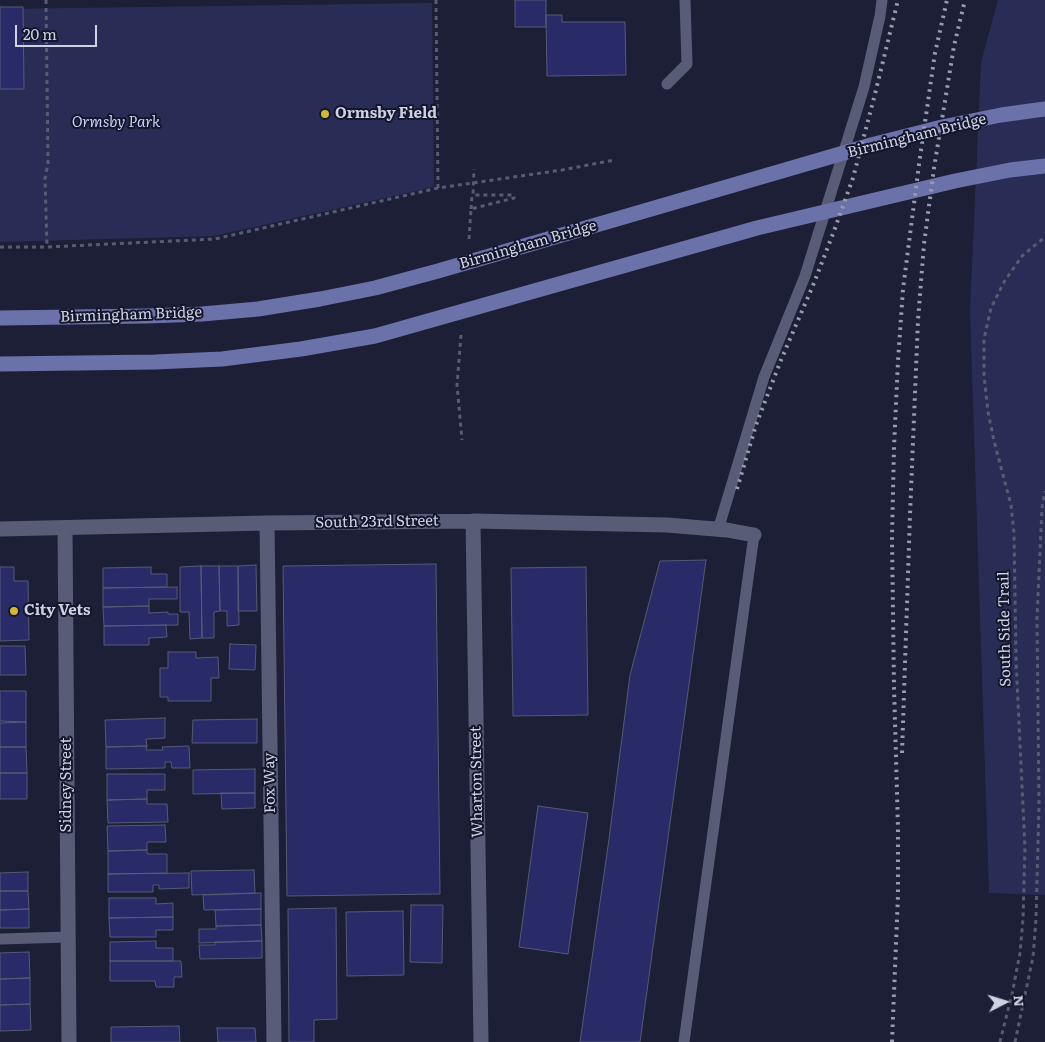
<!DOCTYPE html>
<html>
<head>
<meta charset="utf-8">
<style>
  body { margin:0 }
  #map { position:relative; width:1045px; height:1042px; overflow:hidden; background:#1c1f36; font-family:Literata,serif }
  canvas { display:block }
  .north { position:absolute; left:980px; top:977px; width:50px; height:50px; -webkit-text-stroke:4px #13162c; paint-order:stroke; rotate:85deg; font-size:14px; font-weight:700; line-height:20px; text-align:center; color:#cfd2e2 }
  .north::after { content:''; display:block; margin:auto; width:18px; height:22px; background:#cfd2e2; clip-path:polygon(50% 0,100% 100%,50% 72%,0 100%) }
  .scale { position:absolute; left:15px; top:25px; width:82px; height:22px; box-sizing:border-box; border:2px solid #cfd2e2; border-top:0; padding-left:6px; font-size:15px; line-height:18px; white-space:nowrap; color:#cfd2e2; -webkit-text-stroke:4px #13162c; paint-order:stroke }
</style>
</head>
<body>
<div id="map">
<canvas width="1045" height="1042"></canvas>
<div class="north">N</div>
<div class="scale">20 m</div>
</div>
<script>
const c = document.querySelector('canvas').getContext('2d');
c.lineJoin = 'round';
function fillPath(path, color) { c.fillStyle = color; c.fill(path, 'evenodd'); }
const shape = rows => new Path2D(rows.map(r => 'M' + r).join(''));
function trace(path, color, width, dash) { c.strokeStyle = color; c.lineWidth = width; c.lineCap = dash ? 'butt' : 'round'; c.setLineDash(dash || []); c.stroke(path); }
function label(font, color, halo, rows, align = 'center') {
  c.font = font + ' Literata,serif'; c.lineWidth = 4; c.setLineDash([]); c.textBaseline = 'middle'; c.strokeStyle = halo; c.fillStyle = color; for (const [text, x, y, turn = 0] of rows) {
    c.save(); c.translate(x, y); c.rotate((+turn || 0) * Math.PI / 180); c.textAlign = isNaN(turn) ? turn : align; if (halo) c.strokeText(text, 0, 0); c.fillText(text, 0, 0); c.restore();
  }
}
const green = shape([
  [998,0,1045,0,1045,895,989,893,970,311,981,62],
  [432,3,434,187,214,236,0,242,0,9]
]);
const building = shape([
  [515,0,546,0,546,27,515,27,515,0],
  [0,7,23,7,24,89,0,89,0,7],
  [546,15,562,15,562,22,625,22,626,75,547,76,546,15],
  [706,560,640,1042,580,1042,609,839,630,675,660,561,706,560],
  [436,564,440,894,287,896,283,566,436,564],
  [256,565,257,611,238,611,238,566,256,565],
  [201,566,219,566,220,611,214,612,214,638,202,638,201,566],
  [201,566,202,638,190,639,189,612,180,612,180,567,201,566],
  [219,566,238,566,239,625,227,626,227,611,220,611,219,566],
  [0,567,14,567,14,581,28,581,29,640,0,641,0,567],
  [151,567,151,574,167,574,167,587,103,588,103,568,151,567],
  [586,567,588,715,513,716,511,568,586,567],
  [177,587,177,599,149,599,149,606,103,607,103,588,177,587],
  [149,606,149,613,168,612,168,614,178,614,178,625,104,626,103,607,149,606],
  [166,625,167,637,149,638,149,645,104,645,104,626,166,625],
  [230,644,256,645,255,670,229,669,230,644],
  [0,646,25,646,26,675,0,675,0,646],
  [168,652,196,652,196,658,218,657,219,678,211,678,211,701,168,701,168,697,160,697,160,668,168,668,168,652],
  [0,691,26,691,26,722,0,721,0,691],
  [165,718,165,738,146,739,147,746,106,747,105,720,165,718],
  [257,719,257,743,192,743,193,720,257,719],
  [26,722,26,747,0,747,0,723,26,722],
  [147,746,146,750,163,750,162,747,189,746,190,768,172,768,171,762,165,762,165,768,106,769,106,747,147,746],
  [0,747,26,747,27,773,0,773,0,747],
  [255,769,255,793,193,794,193,770,255,769],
  [0,773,27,773,27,799,0,799,0,773],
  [107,774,165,774,165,790,147,790,147,799,107,800,107,774],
  [221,793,255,793,255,808,222,809,221,793],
  [147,799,147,804,167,804,168,822,108,823,107,800,147,799],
  [538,806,588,813,568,954,519,947,538,806],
  [165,825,166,842,147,842,147,850,108,851,107,826,165,825],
  [147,850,147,854,167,854,167,873,108,874,108,851,147,850],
  [254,870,255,893,192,895,191,871,254,870],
  [28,872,28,891,0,891,0,873,28,872],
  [189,873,189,888,159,889,159,885,153,885,153,892,108,892,108,874,189,873],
  [0,891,28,891,29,909,0,910,0,891],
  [261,893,261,909,204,910,203,895,261,893],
  [109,898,156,898,156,904,173,903,173,917,109,918,109,898],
  [411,905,443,905,442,963,410,962,411,905],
  [336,908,337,1019,314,1020,314,1042,289,1042,288,909,336,908],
  [29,909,29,928,0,928,0,910,29,909],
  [261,909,261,925,216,926,215,910,261,909],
  [403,911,404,975,347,976,346,912,403,911],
  [173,917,173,930,156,930,156,937,110,937,109,918,173,917],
  [261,925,262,941,199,943,199,929,216,929,216,926,261,925],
  [156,941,156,948,173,948,173,961,110,961,110,942,156,941],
  [262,941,262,958,200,959,199,945,215,945,215,942,262,941],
  [29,952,30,978,0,979,0,953,29,952],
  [110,961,181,961,182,977,174,977,174,987,156,987,155,981,110,981,110,961],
  [30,978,30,1004,0,1005,0,979,30,978],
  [30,1004,31,1030,0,1031,0,1005,30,1004],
  [179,1026,180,1042,111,1042,111,1027,179,1026],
  [217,1028,255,1028,256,1042,218,1042,217,1028]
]);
const path = shape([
  [46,0,48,164,45,178,47,247],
  [436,0,438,188],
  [471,209,472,195],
  [469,239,471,209,514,198,514,195,473,195,474,169],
  [0,247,47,247,215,239,438,188,562,170,614,160],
  [461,335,457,385,462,440],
  [1000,1042,1012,994,1020,953,1023,919,1025,848,1016,660,1014,533,1011,505,994,441,988,412,984,375,984,339,991,308,1004,282,1022,256,1045,237],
  [1015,1042,1033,957,1036,919,1039,805,1037,618,1042,508,1045,491]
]);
const service = shape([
  [667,84,687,64,685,0],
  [718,530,764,377,805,276,864,87,880,16,882,0],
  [0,939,68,937],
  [684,1042,754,535]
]);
const minor = shape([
  [473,521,481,1042],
  [267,523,274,1042],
  [65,528,69,1042],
  [0,529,267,523,473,521,667,525,727,530,754,535]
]);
const primary = shape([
  [0,318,146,316,202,314,258,309,320,299,375,288,438,271,871,145,942,127,1001,115,1045,109],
  [0,364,155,362,222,359,301,349,375,336,757,228,955,181,1010,170,1045,166]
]);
const rail = shape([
  [737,489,756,425,781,360,814,283,834,231,853,178,875,94,898,0],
  [902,753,910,515,918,320,924,244,934,168,954,46,965,0],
  [892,1042,898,895,898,828,894,687,892,537,894,447,898,361,903,289,920,157,935,53,947,0]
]);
const markers = [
  [325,114,5,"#d1b736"],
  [14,611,5,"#d1b736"]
];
const poiNames = [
  ["Ormsby Field",335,114],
  ["City Vets",24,611]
];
const parkNames = [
  ["Ormsby Park",116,123]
];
const streetNames = [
  ["Birmingham Bridge",917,136,-14],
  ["Birmingham Bridge",528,245,-16],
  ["Birmingham Bridge",131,315,-2],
  ["South 23rd Street",377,522,-1],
  ["South Side Trail",1005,629,-91],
  ["Wharton Street",477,782,-91],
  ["Fox Way",270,783,-91],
  ["Sidney Street",67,785,-90]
];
fillPath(green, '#292d55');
fillPath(building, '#292b69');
trace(building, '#555a75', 1);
trace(path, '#595c71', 3, [4, 4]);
trace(service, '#585c77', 11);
trace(minor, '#585c77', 15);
trace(primary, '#6b72a9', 15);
trace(rail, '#999cae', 4, [2.5, 5]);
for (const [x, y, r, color] of markers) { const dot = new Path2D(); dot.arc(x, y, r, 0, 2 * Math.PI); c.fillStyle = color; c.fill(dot); trace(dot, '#13162c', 2); }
label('bold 15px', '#cfd2e2', '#13162c', poiNames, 'left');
label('italic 15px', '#c9d0f7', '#13162c', parkNames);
label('15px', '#cfd2e2', '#13162c', streetNames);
</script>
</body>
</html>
